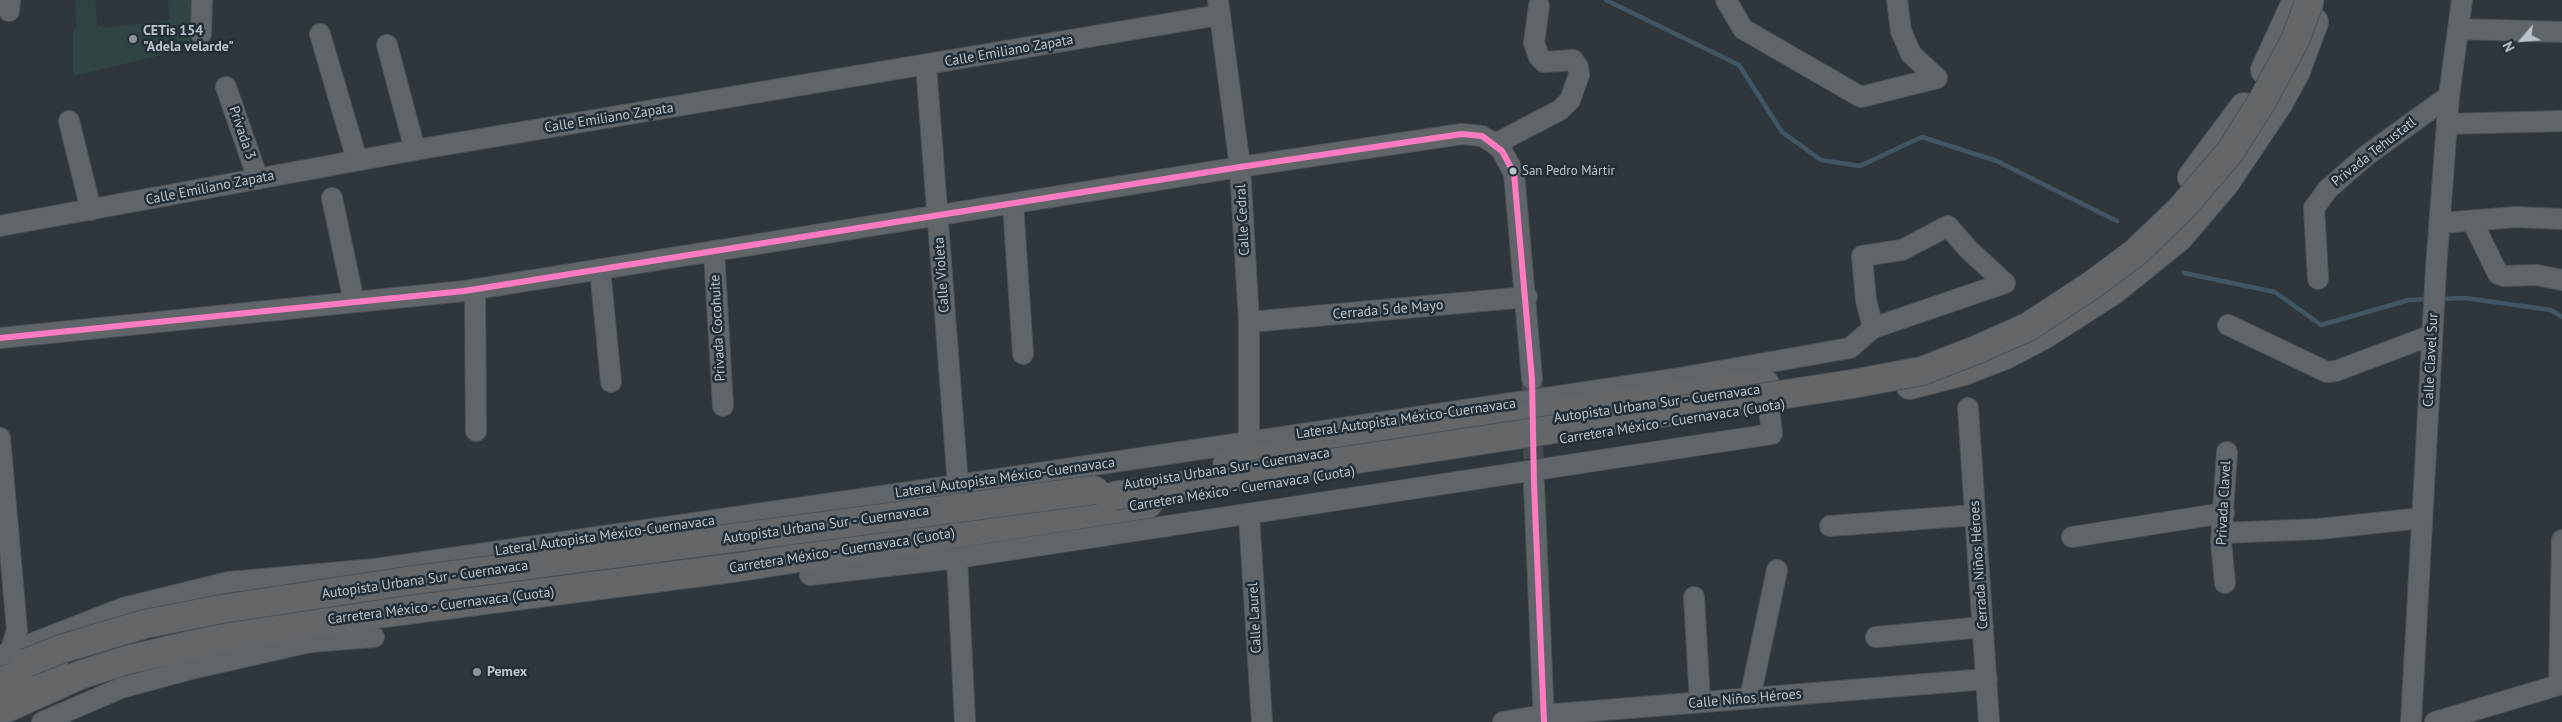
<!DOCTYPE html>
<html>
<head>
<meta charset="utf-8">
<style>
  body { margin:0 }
  #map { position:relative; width:2562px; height:722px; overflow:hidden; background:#2f373c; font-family:"PT Sans",sans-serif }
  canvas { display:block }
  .north { position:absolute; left:2497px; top:15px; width:50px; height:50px; -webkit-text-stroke:4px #232e37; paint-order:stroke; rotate:243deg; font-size:14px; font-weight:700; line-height:20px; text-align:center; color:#bcc4cb }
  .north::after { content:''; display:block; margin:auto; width:18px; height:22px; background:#bcc4cb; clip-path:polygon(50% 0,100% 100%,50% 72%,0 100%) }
</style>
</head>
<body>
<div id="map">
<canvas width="2562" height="722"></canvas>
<div class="north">N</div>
</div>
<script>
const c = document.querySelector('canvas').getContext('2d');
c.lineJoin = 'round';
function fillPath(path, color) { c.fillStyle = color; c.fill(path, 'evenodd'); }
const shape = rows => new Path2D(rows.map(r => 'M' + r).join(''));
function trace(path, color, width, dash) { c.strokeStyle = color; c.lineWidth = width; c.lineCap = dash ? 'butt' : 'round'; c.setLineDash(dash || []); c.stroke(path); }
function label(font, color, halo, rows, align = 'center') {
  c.font = font + ' "PT Sans",sans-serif'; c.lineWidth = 5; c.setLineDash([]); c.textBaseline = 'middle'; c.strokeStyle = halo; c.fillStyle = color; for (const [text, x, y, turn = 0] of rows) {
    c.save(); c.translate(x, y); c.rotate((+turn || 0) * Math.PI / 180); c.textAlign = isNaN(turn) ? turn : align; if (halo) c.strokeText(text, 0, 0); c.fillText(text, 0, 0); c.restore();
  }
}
const green = shape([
  [75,0,95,0,97,26,102,26,103,28,170,20,168,0,193,0,191,48,73,76,73,29,77,28]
]);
const stream = shape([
  [1606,0,1739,65,1782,132,1821,160,1860,166,1922,137,1997,161,2117,221],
  [2184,273,2275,292,2321,325,2409,300,2429,299],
  [2439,299,2465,298,2551,310,2562,317]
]);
const minorTunnel = shape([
  [1532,379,1534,484]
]);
const minor = shape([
  [1218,0,1240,167,1249,322,1249,442],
  [1726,0,1743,29,1861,97,1937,78],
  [1897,0,1901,31,1911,54,1937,78],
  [9,11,10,0],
  [2459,29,2562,32],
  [201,34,202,0],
  [320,34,357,160],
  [387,45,415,150],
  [926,65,958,485],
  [226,87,258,179],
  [69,121,91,210],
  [2447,124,2562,121],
  [1495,144,1560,110,1570,100,1579,75,1578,67,1573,60,1544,62,1539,57,1534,43,1539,6],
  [332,198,354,302],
  [1013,204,1023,354],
  [2472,221,2498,274,2504,276,2536,275,2562,280],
  [2441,223,2516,217,2562,219],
  [0,226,415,150,1219,15],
  [714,251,723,406],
  [600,269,611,382],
  [2318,279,2314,208,2328,189,2367,155,2449,96],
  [475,289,476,431],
  [1249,322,1527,297],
  [2228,325,2327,372,2336,371,2432,335],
  [0,338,464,291,1240,167,1462,134,1482,136,1495,144,1502,151,1514,173,1532,379],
  [1968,408,1989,722],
  [0,438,17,630,10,652],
  [1534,484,1544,722],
  [1249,515,1262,722],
  [1830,526,1975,515],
  [2222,533,2319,529,2422,518],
  [2072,537,2224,513],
  [957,558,965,722],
  [810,575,957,558,1772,434,1769,408],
  [2225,583,2221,542,2227,452],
  [1694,597,1700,702],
  [1876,637,1983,627],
  [0,656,123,608,229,582,375,569,958,485,1674,379,1850,348,1873,328,2005,283,1969,250,1948,226,1902,250,1862,256,1866,300,1873,328],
  [2559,685,2562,540],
  [1750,698,1777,570],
  [42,722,121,688,191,669,310,642,374,637],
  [1503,722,1544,715,1987,679],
  [2411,722,2436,269,2449,96,2462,0],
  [2435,722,2562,684]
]);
const highway = shape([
  [2265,70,2297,0],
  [2192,177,2244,107],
  [1910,385,1964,371,2005,355,2045,334,2112,291,2179,237,2225,183,2278,104,2296,71,2314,22],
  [1227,465,1548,414,1765,384],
  [0,682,54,660],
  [0,711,80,675,127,660,234,635,337,619,740,567,1148,504]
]);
const highwayBridge = shape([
  [1113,496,1852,384,1922,371,1976,350,2028,327,2092,285,2135,253,2181,209,2230,152,2264,98,2296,38,2310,0],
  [26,663,64,648,145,624,222,609,407,581,1095,490]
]);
const bus1 = shape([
  [0,338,464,291,1240,167,1462,134,1482,136,1502,151,1514,173,1532,379,1534,484,1544,722]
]);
const markers = [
  [133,39,5,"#8b9399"],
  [1513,171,4.5,"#bcc4cb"],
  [477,672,5,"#8b9399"]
];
const busNames = [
  ["San Pedro Mártir",1522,171]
];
const poiNames = [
  ["CETis 154",143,31],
  ["\"Adela velarde\"",143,47],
  ["Pemex",487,672]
];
const streetNames = [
  ["Calle Emiliano Zapata",1009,51,-10],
  ["Calle Emiliano Zapata",609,118,-9],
  ["Privada 3",242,133,71],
  ["Privada Tehustatl",2374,152,-38],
  ["Calle Emiliano Zapata",210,188,-11],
  ["Calle Cedral",1243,220,-93],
  ["Calle Violeta",942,275,-94],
  ["Cerrada 5 de Mayo",1388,310,-5],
  ["Privada Cocohuite",718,328,-93],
  ["Calle Clavel Sur",2431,360,-87],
  ["Autopista Urbana Sur - Cuernavaca",1657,404,-8],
  ["Lateral Autopista México-Cuernavaca",1406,419,-8],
  ["Carretera México - Cuernavaca (Cuota)",1672,422,-9],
  ["Autopista Urbana Sur - Cuernavaca",1227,469,-9],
  ["Lateral Autopista México-Cuernavaca",1005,478,-8],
  ["Carretera México - Cuernavaca (Cuota)",1242,489,-9],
  ["Privada Clavel",2224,503,-87],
  ["Autopista Urbana Sur - Cuernavaca",826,525,-8],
  ["Lateral Autopista México-Cuernavaca",605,536,-8],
  ["Carretera México - Cuernavaca (Cuota)",842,551,-9],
  ["Cerrada Niños Héroes",1979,565,-94],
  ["Autopista Urbana Sur - Cuernavaca",425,580,-8],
  ["Carretera México - Cuernavaca (Cuota)",441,606,-7],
  ["Calle Laurel",1255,618,-93],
  ["Calle Niños Héroes",1745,699,-5]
];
fillPath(green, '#304543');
trace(stream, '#405664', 4.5);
trace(minorTunnel, '#444c51', 20, [20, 10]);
trace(minor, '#4e5356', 22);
trace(highway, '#4c5358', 30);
trace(minor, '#60656a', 20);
trace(highway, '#646769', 28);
trace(highwayBridge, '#4c5358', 30, []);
trace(highwayBridge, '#646769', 28);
trace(bus1, '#fe7ac1', 6);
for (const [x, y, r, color] of markers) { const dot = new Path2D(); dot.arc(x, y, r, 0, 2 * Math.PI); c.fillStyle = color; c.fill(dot); trace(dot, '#232e37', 2); }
label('13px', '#bcc4cb', '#232e37', busNames, 'left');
label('bold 14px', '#bcc4cb', '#232e37', poiNames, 'left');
label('14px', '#bcc4cb', '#232e37', streetNames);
</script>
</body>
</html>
